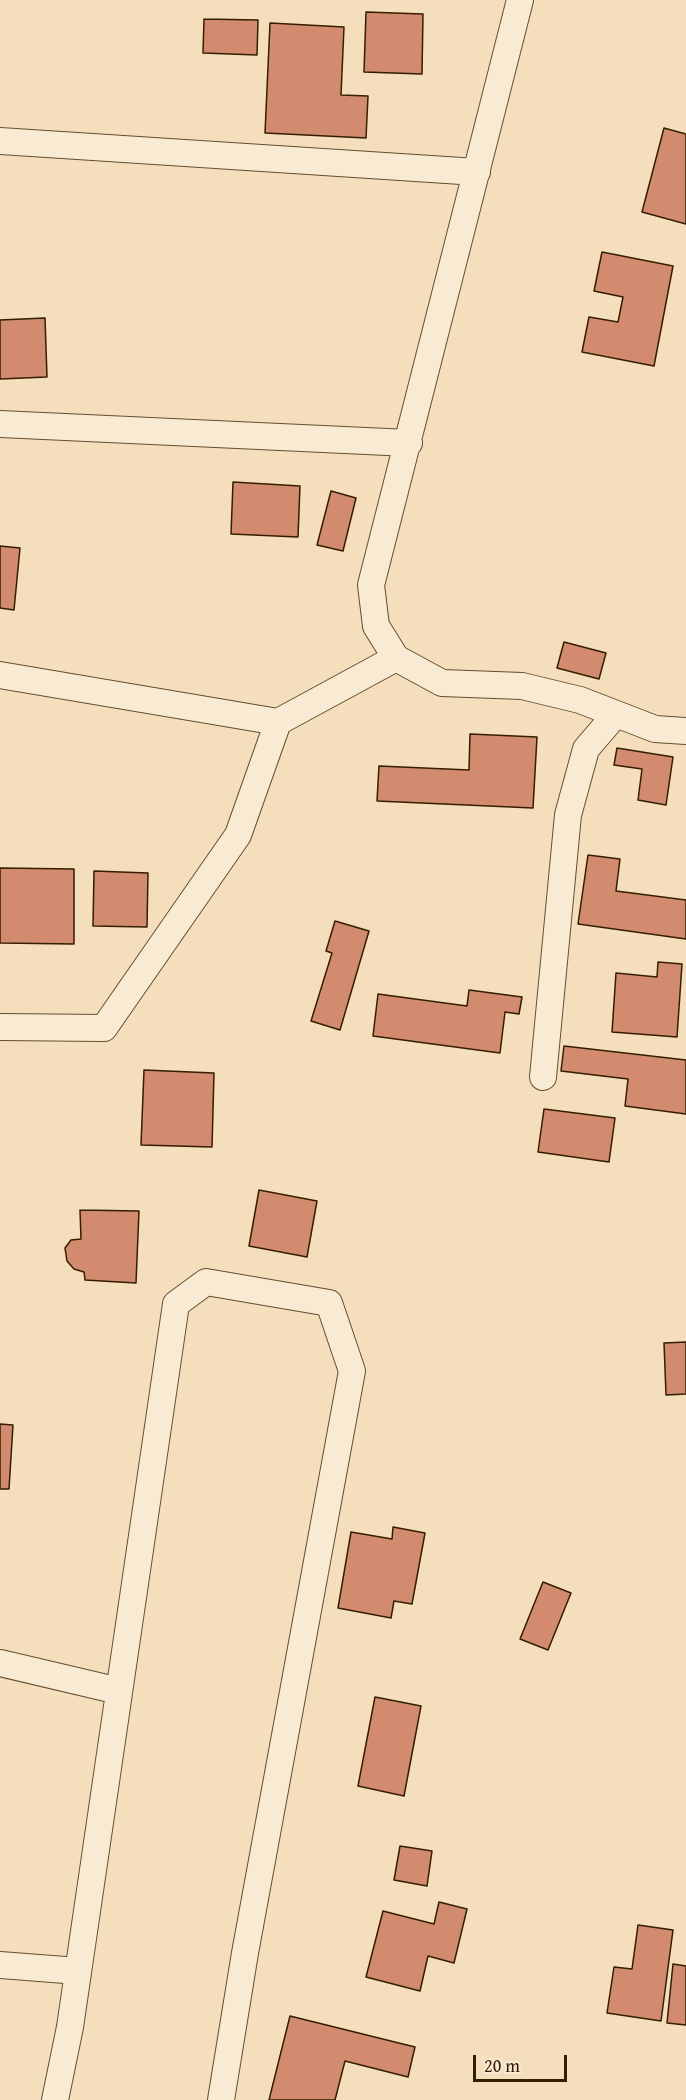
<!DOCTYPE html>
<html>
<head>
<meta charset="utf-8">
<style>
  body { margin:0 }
  #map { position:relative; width:686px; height:2100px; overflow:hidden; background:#f5debc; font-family:"Gentium Book Plus",serif }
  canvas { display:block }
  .scale { position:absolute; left:473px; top:2055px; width:94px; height:27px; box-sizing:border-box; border:3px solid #341e00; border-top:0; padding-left:8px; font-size:18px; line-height:21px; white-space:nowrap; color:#341e00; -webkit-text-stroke:4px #f8ead3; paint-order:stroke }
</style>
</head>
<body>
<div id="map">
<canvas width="686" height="2100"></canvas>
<div class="scale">20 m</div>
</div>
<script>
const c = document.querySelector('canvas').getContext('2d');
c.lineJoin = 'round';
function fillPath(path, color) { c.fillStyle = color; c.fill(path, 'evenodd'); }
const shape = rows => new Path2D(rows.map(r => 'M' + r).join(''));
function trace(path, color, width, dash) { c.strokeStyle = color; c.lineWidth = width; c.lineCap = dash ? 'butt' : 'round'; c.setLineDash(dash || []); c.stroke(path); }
const building = shape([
  [366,12,423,14,422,74,364,72,366,12],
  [204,19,258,20,257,55,203,53,204,19],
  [270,23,344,27,341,95,368,96,366,138,265,133,270,23],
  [664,128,686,134,686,224,642,212,664,128],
  [602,252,673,266,654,366,582,352,589,317,618,322,623,297,594,291,602,252],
  [45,318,47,377,0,379,0,320,45,318],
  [233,482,300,486,298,537,231,534,233,482],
  [331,491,356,498,343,551,317,545,331,491],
  [0,546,20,548,14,610,0,608,0,546],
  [564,642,606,653,599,679,557,668,564,642],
  [470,734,537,737,533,808,377,801,379,766,469,770,470,734],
  [617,748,673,757,666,805,638,800,642,769,614,765,617,748],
  [588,855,620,859,616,891,686,900,686,939,578,924,588,855],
  [0,868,74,869,74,944,0,943,0,868],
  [94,871,148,873,147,927,93,926,94,871],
  [335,921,369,931,340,1030,311,1021,332,953,326,951,335,921],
  [658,962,682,964,677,1037,612,1032,616,973,657,977,658,962],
  [469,990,522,997,519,1014,505,1012,500,1053,373,1036,378,994,467,1006,469,990],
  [564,1046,686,1060,686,1114,625,1106,628,1079,561,1071,564,1046],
  [144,1070,214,1073,212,1147,141,1145,144,1070],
  [544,1109,615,1118,609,1162,538,1152,544,1109],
  [259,1190,317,1201,307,1257,249,1246,259,1190],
  [80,1210,139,1211,136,1283,85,1280,84,1272,74,1269,67,1261,65,1248,71,1240,81,1239,80,1210],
  [686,1342,686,1394,666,1395,664,1343,686,1342],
  [0,1424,13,1425,9,1489,0,1489,0,1424],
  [393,1527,425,1533,412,1604,394,1601,391,1618,338,1608,351,1532,392,1539,393,1527],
  [543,1582,571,1593,548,1650,520,1639,543,1582],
  [375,1697,421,1706,404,1796,358,1786,375,1697],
  [400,1846,432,1851,427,1886,394,1880,400,1846],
  [439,1902,467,1909,454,1963,428,1956,420,1991,366,1977,383,1911,434,1924,439,1902],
  [638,1925,673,1930,661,2021,607,2013,614,1967,632,1969,638,1925],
  [673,1964,686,1966,686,2025,667,2023,673,1964],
  [290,2016,415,2047,408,2077,345,2061,335,2100,269,2100,290,2016]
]);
const minor = shape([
  [520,0,371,585,376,626,396,658,442,683,522,686,580,700,655,729,686,731],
  [0,141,477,172],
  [0,424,409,443],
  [0,675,278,722],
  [0,1027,104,1028,238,835,278,722,396,658],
  [543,1077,568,815,586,749,616,714],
  [0,1663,119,1691],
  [0,1965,78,1971],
  [55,2100,70,2027,176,1304,206,1282,329,1303,352,1371,245,1953,221,2100]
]);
fillPath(building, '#d28b6f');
trace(building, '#341e00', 1.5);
trace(minor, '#644e2f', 28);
trace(minor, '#f8ead3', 26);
</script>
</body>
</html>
